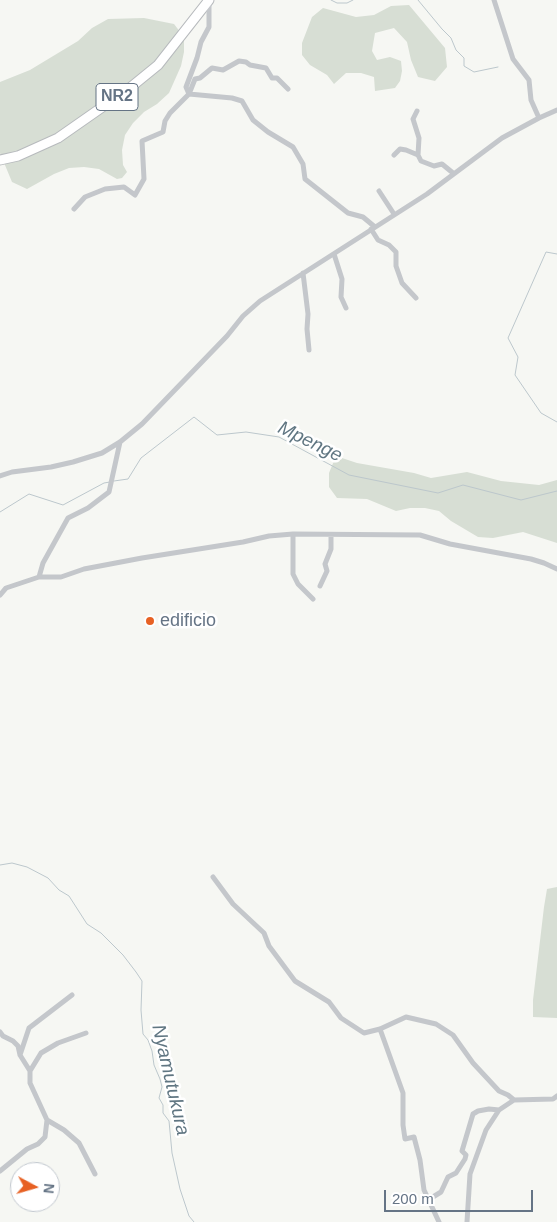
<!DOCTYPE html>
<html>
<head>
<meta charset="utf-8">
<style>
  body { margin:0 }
  #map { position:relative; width:557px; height:1222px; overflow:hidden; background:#f6f7f3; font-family:Arial,sans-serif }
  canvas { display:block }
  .north { position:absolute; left:10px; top:1162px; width:50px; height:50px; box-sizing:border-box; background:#fff; border:1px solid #c1c7ce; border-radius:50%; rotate:96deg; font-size:14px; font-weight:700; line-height:20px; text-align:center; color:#657485 }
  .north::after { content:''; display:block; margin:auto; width:18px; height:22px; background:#e76123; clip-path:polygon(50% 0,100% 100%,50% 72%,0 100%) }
  .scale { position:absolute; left:384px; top:1190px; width:149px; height:22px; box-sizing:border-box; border:2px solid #657485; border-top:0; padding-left:6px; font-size:15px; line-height:18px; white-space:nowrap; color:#657485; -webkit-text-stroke:4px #fff; paint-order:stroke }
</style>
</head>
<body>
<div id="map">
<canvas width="557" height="1222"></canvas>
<div class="north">N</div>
<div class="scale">200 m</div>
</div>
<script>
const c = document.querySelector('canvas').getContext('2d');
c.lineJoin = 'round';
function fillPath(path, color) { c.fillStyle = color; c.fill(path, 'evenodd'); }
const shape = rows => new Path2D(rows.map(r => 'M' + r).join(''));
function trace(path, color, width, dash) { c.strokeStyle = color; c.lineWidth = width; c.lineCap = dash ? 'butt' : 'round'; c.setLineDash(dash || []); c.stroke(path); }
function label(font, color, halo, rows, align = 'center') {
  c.font = font + ' Arial,sans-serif'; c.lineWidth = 5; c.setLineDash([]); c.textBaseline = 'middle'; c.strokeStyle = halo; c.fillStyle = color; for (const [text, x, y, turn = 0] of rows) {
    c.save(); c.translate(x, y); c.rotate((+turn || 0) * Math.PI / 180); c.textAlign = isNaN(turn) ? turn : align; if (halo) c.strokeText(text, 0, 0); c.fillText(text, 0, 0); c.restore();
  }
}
const green = shape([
  [409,5,445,48,447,67,435,81,418,77,411,60,407,42,394,28,375,33,372,51,377,60,390,57,401,61,402,71,400,81,395,88,375,91,374,77,361,73,346,73,334,84,327,75,310,65,302,55,302,43,312,17,323,8,356,17,374,15,391,6],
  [144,18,174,24,184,37,184,52,181,66,169,93,157,104,144,112,133,123,125,135,122,150,123,165,127,172,122,178,117,179,99,169,84,167,69,168,54,174,27,189,12,182,0,153,0,82,30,70,78,41,92,28,108,19],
  [336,456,357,463,414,473,431,478,467,472,501,481,539,485,557,480,557,543,523,532,493,538,478,537,451,521,439,511,425,508,410,508,396,511,367,499,337,498,329,487,329,473],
  [557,887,557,1018,533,1017,533,1000,544,907,547,889]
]);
const stream = shape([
  [331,0,337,3,347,3,353,0],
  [418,0,442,29,451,38,456,50,464,58,464,66,474,72,498,67],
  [557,254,546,252,508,338,518,357,515,375,541,413,557,422],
  [114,481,128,479,141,458,194,417,217,435,246,432,279,437,349,475,438,493,463,485,521,500,557,491],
  [0,512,29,494,63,505,104,483,110,482],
  [0,865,12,863,27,867,48,878,59,890,69,896,87,924,101,933,123,955,136,972,142,981,141,1010,143,1034,148,1040,152,1051,154,1065,160,1079,162,1087,159,1098,163,1105,163,1113,169,1121,172,1153,180,1189,189,1216,194,1222]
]);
const street = shape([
  [494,0,513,59,529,80,531,100,539,118],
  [209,3,209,27,201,42,197,58,186,87,189,94,232,98,242,101,253,120,268,132,293,147,303,164,305,179,348,213,363,217,375,227],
  [417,111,413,119,419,138,418,155,421,161,434,166,442,164,453,173],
  [394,155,400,149,406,150,418,155],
  [379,191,394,214],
  [74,209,85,197,105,189,124,187,135,195,144,179,142,141,163,132,165,121,170,113,189,94,195,79,200,78,212,68,223,70,239,61,246,62,250,65,266,68,272,78,277,78,288,89],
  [371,229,378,240,389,245,396,252,396,266,402,283,416,298],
  [334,254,342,279,341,297,346,308],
  [303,273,308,314,307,329,309,350],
  [0,476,12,472,51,467,73,462,102,453,120,442,142,424,227,336,243,316,260,301,427,194,502,138,539,118,557,110],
  [293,534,293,574,298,584,313,599],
  [39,577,43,563,68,518,88,508,109,492,120,442],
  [320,586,327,571,325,564,331,549,331,536],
  [0,595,6,588,39,577,61,577,84,569,142,558,243,542,269,536,293,534,420,535,450,544,531,559,544,563,557,569],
  [213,877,233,904,264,933,269,946,295,981,329,1002,341,1018,364,1033,380,1029,406,1017,436,1024,453,1035,473,1063,499,1091,508,1095,514,1100,553,1099,557,1096],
  [380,1029,403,1093,403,1125,405,1139,414,1137,420,1160,424,1190,439,1222],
  [0,1032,3,1036,13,1041,18,1046,20,1055,30,1071,30,1083,47,1120,45,1137,38,1144,27,1149,0,1171],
  [20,1055,29,1028,72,995],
  [30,1071,41,1053,58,1043,86,1033],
  [47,1120,64,1130,79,1143,95,1174],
  [428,1200,441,1192,448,1177,456,1173,465,1159,466,1155,462,1151,473,1114,478,1111,489,1109,499,1110],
  [467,1222,470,1174,486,1130,499,1110,514,1100]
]);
const highway = shape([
  [0,160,18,156,58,138,131,87,158,65,209,0]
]);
const markers = [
  [150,621,5,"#e76123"]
];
const shields = [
  [117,97,42]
];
const shieldNames = [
  ["NR2",117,97]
];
const poiNames = [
  ["edificio",160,621]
];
const waterNames = [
  ["Mpenge",310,442,26],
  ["Nyamutukura",170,1080,77]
];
fillPath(green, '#d7ded4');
trace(stream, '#bcc7cc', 1);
trace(highway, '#b7babd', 11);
trace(street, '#c4c7cb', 5);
trace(highway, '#fff', 9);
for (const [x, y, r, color] of markers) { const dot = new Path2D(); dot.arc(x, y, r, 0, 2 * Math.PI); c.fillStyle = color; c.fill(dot); trace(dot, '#fff', 2); }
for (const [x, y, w] of shields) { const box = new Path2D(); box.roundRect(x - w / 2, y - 13.5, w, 27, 4); c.fillStyle = '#fff'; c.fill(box); trace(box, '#657485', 1); }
label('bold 16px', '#657485', null, shieldNames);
label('18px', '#657485', '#fff', poiNames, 'left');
label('italic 19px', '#607682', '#fff', waterNames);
</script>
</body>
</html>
